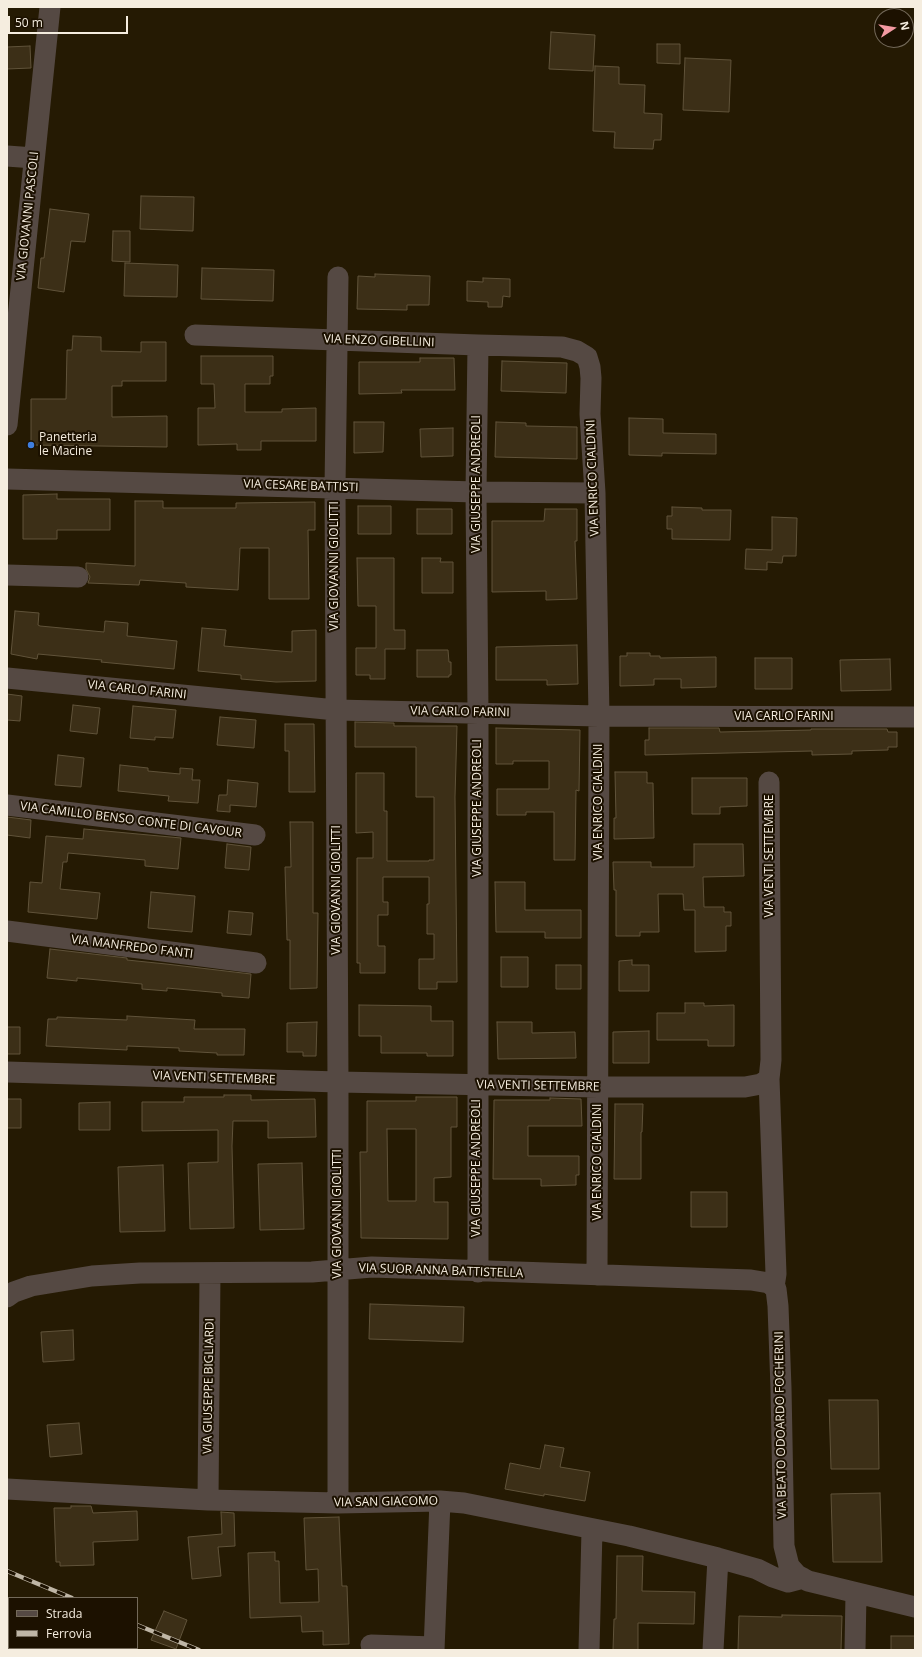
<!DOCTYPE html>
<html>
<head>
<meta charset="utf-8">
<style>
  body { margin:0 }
  #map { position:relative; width:922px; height:1657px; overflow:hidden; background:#251a03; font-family:"Open Sans",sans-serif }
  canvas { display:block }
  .frame { position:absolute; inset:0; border:8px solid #f5eddf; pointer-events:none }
  .legend { position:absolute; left:8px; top:1597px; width:130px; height:52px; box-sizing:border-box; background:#1c1100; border:1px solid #736959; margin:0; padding:5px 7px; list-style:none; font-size:12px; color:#f5eddf }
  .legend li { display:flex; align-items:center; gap:8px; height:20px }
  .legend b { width:20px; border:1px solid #736959 }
  .north { position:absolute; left:874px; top:8px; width:40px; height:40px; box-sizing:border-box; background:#1c1100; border:1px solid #736959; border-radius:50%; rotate:78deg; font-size:11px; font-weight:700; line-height:16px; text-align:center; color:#f5eddf }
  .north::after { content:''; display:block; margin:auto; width:14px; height:18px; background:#f49aa2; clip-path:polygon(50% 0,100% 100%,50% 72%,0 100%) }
  .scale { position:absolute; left:8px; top:16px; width:120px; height:18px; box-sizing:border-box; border:2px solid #f5eddf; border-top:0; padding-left:5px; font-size:12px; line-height:14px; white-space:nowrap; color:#f5eddf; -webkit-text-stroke:3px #1c1100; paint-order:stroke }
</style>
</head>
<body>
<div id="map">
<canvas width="922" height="1657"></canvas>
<div class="frame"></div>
<ul class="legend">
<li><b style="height:5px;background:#554943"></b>Strada</li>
<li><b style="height:5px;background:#bfb6a6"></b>Ferrovia</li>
</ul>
<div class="north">N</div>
<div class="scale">50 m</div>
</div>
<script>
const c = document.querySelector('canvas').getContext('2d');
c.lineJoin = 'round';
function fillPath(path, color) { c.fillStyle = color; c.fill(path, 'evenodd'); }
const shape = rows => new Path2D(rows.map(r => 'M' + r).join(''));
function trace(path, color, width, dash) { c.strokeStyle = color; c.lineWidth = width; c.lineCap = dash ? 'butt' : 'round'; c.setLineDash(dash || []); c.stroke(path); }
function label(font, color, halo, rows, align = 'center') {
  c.font = font + ' "Open Sans",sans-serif'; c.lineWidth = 4; c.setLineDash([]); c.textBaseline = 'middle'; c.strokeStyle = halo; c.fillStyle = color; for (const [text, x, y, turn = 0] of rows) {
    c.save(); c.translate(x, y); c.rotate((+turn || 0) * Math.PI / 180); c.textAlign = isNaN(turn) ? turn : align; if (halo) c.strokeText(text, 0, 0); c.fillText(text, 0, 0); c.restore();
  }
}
const building = shape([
  [551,32,595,35,593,71,549,69,551,32],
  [657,44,680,44,680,64,657,63,657,44],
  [30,46,31,68,7,69,7,47,30,46],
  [685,58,731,60,729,112,683,110,685,58],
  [595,66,619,67,619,84,645,85,644,113,662,114,661,140,654,140,653,149,614,148,615,132,593,131,595,66],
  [141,196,194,197,193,231,140,229,141,196],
  [50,209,89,214,85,242,71,241,64,292,38,288,41,258,44,258,50,209],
  [113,231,130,231,130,262,112,261,113,231],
  [125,263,178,265,177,297,124,296,125,263],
  [202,268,274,270,273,301,201,299,202,268],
  [375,274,430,276,429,305,407,305,407,310,357,309,358,276,375,277,375,274],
  [483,278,510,279,510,297,503,296,502,307,488,307,488,302,467,301,467,281,483,282,483,278],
  [73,336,101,337,101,351,141,352,141,342,166,342,166,381,122,381,122,386,112,386,112,417,167,416,167,447,31,445,31,399,66,399,67,350,72,350,73,336],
  [201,356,273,356,273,376,270,376,270,384,245,384,245,412,282,412,282,409,316,408,316,441,261,441,261,450,237,450,237,444,198,445,198,408,215,408,214,384,201,384,201,356],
  [420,358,454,358,455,390,401,390,402,393,359,394,359,362,420,362,420,358],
  [502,361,567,363,566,393,501,391,502,361],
  [629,418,663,419,663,433,716,434,716,454,662,453,662,456,629,455,629,418],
  [354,422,384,422,383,452,354,453,354,422],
  [496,422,526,423,526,426,577,427,577,459,495,457,496,422],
  [453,428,453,456,421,457,420,429,453,428],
  [57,494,57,499,110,499,110,530,57,530,57,539,23,539,23,495,57,494],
  [135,501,163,501,163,508,236,508,236,503,315,502,315,530,308,530,309,599,269,599,269,548,240,548,238,590,186,587,186,583,140,580,139,585,88,583,90,577,86,569,86,563,135,566,135,501],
  [358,506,391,506,391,534,358,534,358,506],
  [672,507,702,508,702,510,731,510,730,540,672,539,672,529,667,529,667,516,672,516,672,507],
  [417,509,452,509,452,534,417,534,417,509],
  [545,509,577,509,577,541,575,541,577,599,546,600,546,591,492,592,492,521,544,521,545,509],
  [772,517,797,518,796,556,783,556,782,563,767,562,767,570,745,569,746,549,772,550,772,517],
  [357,558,394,558,394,630,405,630,405,649,385,649,385,679,370,679,370,675,356,675,356,648,376,648,376,606,358,606,357,558],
  [422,558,441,558,440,562,453,562,453,593,422,593,422,558],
  [15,611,39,613,38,625,40,626,104,632,105,621,128,623,127,636,177,641,174,669,101,662,102,660,38,654,37,659,11,654,15,611],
  [202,628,226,630,224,646,292,652,292,631,316,630,316,681,276,682,241,679,241,675,198,671,202,628],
  [577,645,578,684,547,685,547,680,496,680,496,647,577,645],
  [417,650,448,650,449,662,451,662,451,675,449,675,449,677,417,677,417,650],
  [627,653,650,653,650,656,660,656,660,658,716,657,716,687,681,688,681,679,654,679,654,685,620,686,620,656,627,656,627,653],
  [755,658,792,658,792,689,755,689,755,658],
  [890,659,891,690,841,691,840,660,890,659],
  [7,694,22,696,20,721,7,720,7,694],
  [73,705,100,708,97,734,70,731,73,705],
  [133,706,176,710,173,738,155,737,155,740,130,738,133,706],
  [220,717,256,720,254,748,217,745,220,717],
  [355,722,394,723,394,726,457,726,455,797,457,982,437,982,437,989,419,989,419,959,434,959,434,934,427,934,427,904,429,904,429,877,383,877,383,902,388,902,388,915,378,915,378,946,385,946,385,973,360,973,360,963,357,963,357,858,373,858,373,832,356,833,356,773,384,773,384,811,387,811,387,861,429,861,429,860,434,860,434,797,416,797,416,747,355,747,355,722],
  [285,724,314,724,315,792,289,792,289,751,285,751,285,724],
  [496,728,580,730,579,791,576,790,575,860,554,860,554,812,526,812,526,815,497,815,497,789,549,789,549,761,513,761,513,764,496,764,496,728],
  [649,728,719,728,720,732,811,730,811,729,887,729,888,732,897,732,897,747,888,747,888,750,852,751,852,754,812,755,812,751,645,755,645,740,649,740,649,728],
  [58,755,84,758,81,787,55,785,58,755],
  [120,765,148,768,148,771,180,774,180,768,193,769,192,780,200,780,198,803,168,801,169,796,118,791,120,765],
  [615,772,647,772,647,783,653,783,654,838,614,839,614,818,616,818,615,772],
  [692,778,747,778,747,806,720,807,720,814,692,814,692,778],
  [228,780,258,783,256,807,230,805,230,812,217,811,219,795,227,795,228,780],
  [7,817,31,820,30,838,7,835,7,817],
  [290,822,313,822,313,913,318,913,317,988,290,989,290,940,287,940,285,867,291,867,290,822],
  [84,829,181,838,178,869,145,866,145,860,68,853,67,862,63,862,60,889,100,893,97,919,28,912,30,882,42,883,46,836,83,839,84,829],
  [227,844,251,847,249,870,225,868,227,844],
  [694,844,743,844,744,876,703,877,704,907,724,907,724,912,731,912,731,926,726,926,726,951,695,952,695,910,684,910,683,894,658,894,659,932,640,932,640,936,616,936,616,890,614,890,613,862,651,862,651,867,694,867,694,844],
  [495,882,525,882,525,910,581,910,581,938,545,938,545,932,496,932,495,882],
  [151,892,195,896,192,932,148,928,151,892],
  [229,911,253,913,251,935,227,933,229,911],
  [50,949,127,958,127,960,166,964,251,974,249,998,222,996,222,993,167,988,167,991,142,989,142,984,77,978,77,981,47,978,50,949],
  [501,957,528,957,528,987,501,987,501,957],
  [632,960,632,965,649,965,649,991,619,991,619,961,632,960],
  [556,965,581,965,581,989,556,989,556,965],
  [685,1003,704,1003,704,1006,734,1005,734,1046,708,1046,708,1040,657,1040,657,1013,685,1013,685,1003],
  [359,1005,431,1006,431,1021,453,1021,453,1056,427,1056,427,1053,381,1053,381,1036,359,1036,359,1005],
  [127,1016,195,1020,194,1029,245,1029,244,1055,217,1055,217,1053,179,1051,179,1048,127,1046,127,1050,46,1046,48,1019,57,1019,57,1017,127,1020,127,1016],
  [317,1022,316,1056,303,1056,303,1052,287,1052,287,1023,317,1022],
  [497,1022,532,1022,532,1033,575,1032,576,1058,498,1059,497,1022],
  [7,1027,20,1027,20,1054,7,1054,7,1027],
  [649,1031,649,1063,613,1063,613,1032,649,1031],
  [224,1095,251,1095,251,1100,315,1099,316,1137,268,1138,268,1121,233,1121,232,1146,234,1228,190,1229,188,1163,218,1162,218,1130,142,1131,142,1102,184,1102,184,1097,224,1097,224,1095],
  [416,1097,457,1097,457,1127,451,1127,451,1177,434,1178,434,1202,448,1202,448,1239,361,1238,360,1152,367,1152,367,1101,416,1101,416,1097],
  [387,1129,416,1129,416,1201,388,1201,387,1129],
  [550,1098,581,1099,582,1126,528,1126,528,1156,579,1156,579,1175,576,1175,576,1185,541,1186,541,1179,493,1179,494,1100,550,1100,550,1098],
  [7,1099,21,1099,21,1128,7,1128,7,1099],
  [110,1102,110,1130,79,1130,79,1103,110,1102],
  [615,1104,643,1104,642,1132,641,1132,641,1179,614,1179,615,1104],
  [302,1163,304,1229,260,1230,258,1164,302,1163],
  [163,1165,165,1231,120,1232,118,1167,163,1165],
  [691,1192,727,1192,727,1227,691,1227,691,1192],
  [370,1304,464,1307,463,1342,369,1339,370,1304],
  [73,1330,74,1360,43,1362,41,1332,73,1330],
  [829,1400,878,1400,879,1469,831,1469,829,1400],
  [79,1423,82,1454,50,1457,47,1425,79,1423],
  [545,1445,564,1448,560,1467,590,1472,585,1501,544,1494,544,1496,505,1489,510,1463,540,1469,545,1445],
  [880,1493,882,1562,833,1562,831,1494,880,1493],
  [71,1506,91,1506,93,1513,137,1511,138,1540,93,1542,94,1565,60,1566,60,1562,56,1562,54,1508,71,1508,71,1506],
  [221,1512,234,1513,235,1546,218,1547,221,1576,192,1579,188,1537,222,1534,221,1512],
  [339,1517,342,1586,347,1586,349,1644,323,1645,323,1631,302,1632,301,1616,250,1618,248,1553,275,1552,275,1561,279,1561,280,1603,319,1602,318,1569,306,1570,304,1518,339,1517],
  [617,1556,643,1556,642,1591,695,1592,694,1624,638,1623,638,1650,613,1650,614,1619,616,1619,617,1556],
  [164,1611,187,1620,176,1649,151,1640,164,1611],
  [782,1615,842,1616,841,1650,738,1650,739,1616,782,1617,782,1615],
  [891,1636,915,1636,915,1650,891,1650,891,1636]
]);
const minor = shape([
  [7,156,34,158],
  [338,277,335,487,338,1082,338,1503],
  [195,335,478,345,562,347,577,351,587,357,590,367,591,378,590,414,595,493,599,716,597,1275],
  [7,425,50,7],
  [7,479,476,492,595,493],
  [7,575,78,577],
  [7,678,336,710,599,716,915,717],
  [769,782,771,1060,769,1079,776,1274,774,1287],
  [7,805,255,835],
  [7,931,256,963],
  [7,1072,338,1082,598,1087,745,1087,761,1084,769,1079],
  [478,1272,478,713,476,492,478,345],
  [7,1297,14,1292,31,1286,92,1276,140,1273,312,1272,372,1267,751,1280,769,1283,776,1289,778,1306,781,1388,784,1546,789,1566,797,1575,808,1581,915,1607],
  [7,1489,208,1500,338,1503,440,1501,464,1503,629,1536,718,1558,757,1569,773,1577,788,1582,803,1578],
  [208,1500,210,1273],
  [371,1645,434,1647],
  [434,1650,440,1501],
  [589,1650,592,1530],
  [713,1650,718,1558],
  [855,1650,856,1593]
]);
const rail = shape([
  [7,1571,72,1598],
  [137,1625,199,1650]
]);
const markers = [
  [31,445,4,"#3f7fe0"]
];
const streetNames = [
  ["VIA GIOVANNI PASCOLI",28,216,-84],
  ["VIA ENZO GIBELLINI",379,341,2],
  ["VIA ENRICO CIALDINI",593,478,-92],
  ["VIA GIUSEPPE ANDREOLI",477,484,-90],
  ["VIA CESARE BATTISTI",301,486,2],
  ["VIA GIOVANNI GIOLITTI",335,566,-90],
  ["VIA CARLO FARINI",137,690,6],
  ["VIA CARLO FARINI",460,712,1],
  ["VIA CARLO FARINI",784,717],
  ["VIA ENRICO CIALDINI",599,802,-90],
  ["VIA GIUSEPPE ANDREOLI",478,808,-90],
  ["VIA CAMILLO BENSO CONTE DI CAVOUR",131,820,7],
  ["VIA VENTI SETTEMBRE",770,856,-90],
  ["VIA GIOVANNI GIOLITTI",337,890,-90],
  ["VIA MANFREDO FANTI",132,947,7],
  ["VIA VENTI SETTEMBRE",214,1078,2],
  ["VIA VENTI SETTEMBRE",538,1086,1],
  ["VIA ENRICO CIALDINI",598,1162,-90],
  ["VIA GIUSEPPE ANDREOLI",477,1168,-90],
  ["VIA GIOVANNI GIOLITTI",338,1214,-90],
  ["VIA SUOR ANNA BATTISTELLA",441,1271,2],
  ["VIA GIUSEPPE BIGLIARDI",209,1386,-89],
  ["VIA BEATO ODOARDO FOCHERINI",781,1425,-91],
  ["VIA SAN GIACOMO",386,1502,-1]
];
const poiNames = [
  ["Panetteria",39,438],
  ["le Macine",39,452]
];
fillPath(building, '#3c2f17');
trace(building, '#60533a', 1);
trace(minor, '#554943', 21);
trace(rail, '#bfb6a6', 4.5);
trace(rail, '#1c1100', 3, [9]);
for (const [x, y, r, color] of markers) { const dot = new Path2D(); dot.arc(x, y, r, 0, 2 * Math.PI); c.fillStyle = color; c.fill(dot); trace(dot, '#1c1100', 1.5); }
label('12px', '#f5eddf', '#1c1100', streetNames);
label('12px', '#f5eddf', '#1c1100', poiNames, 'left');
</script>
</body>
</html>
